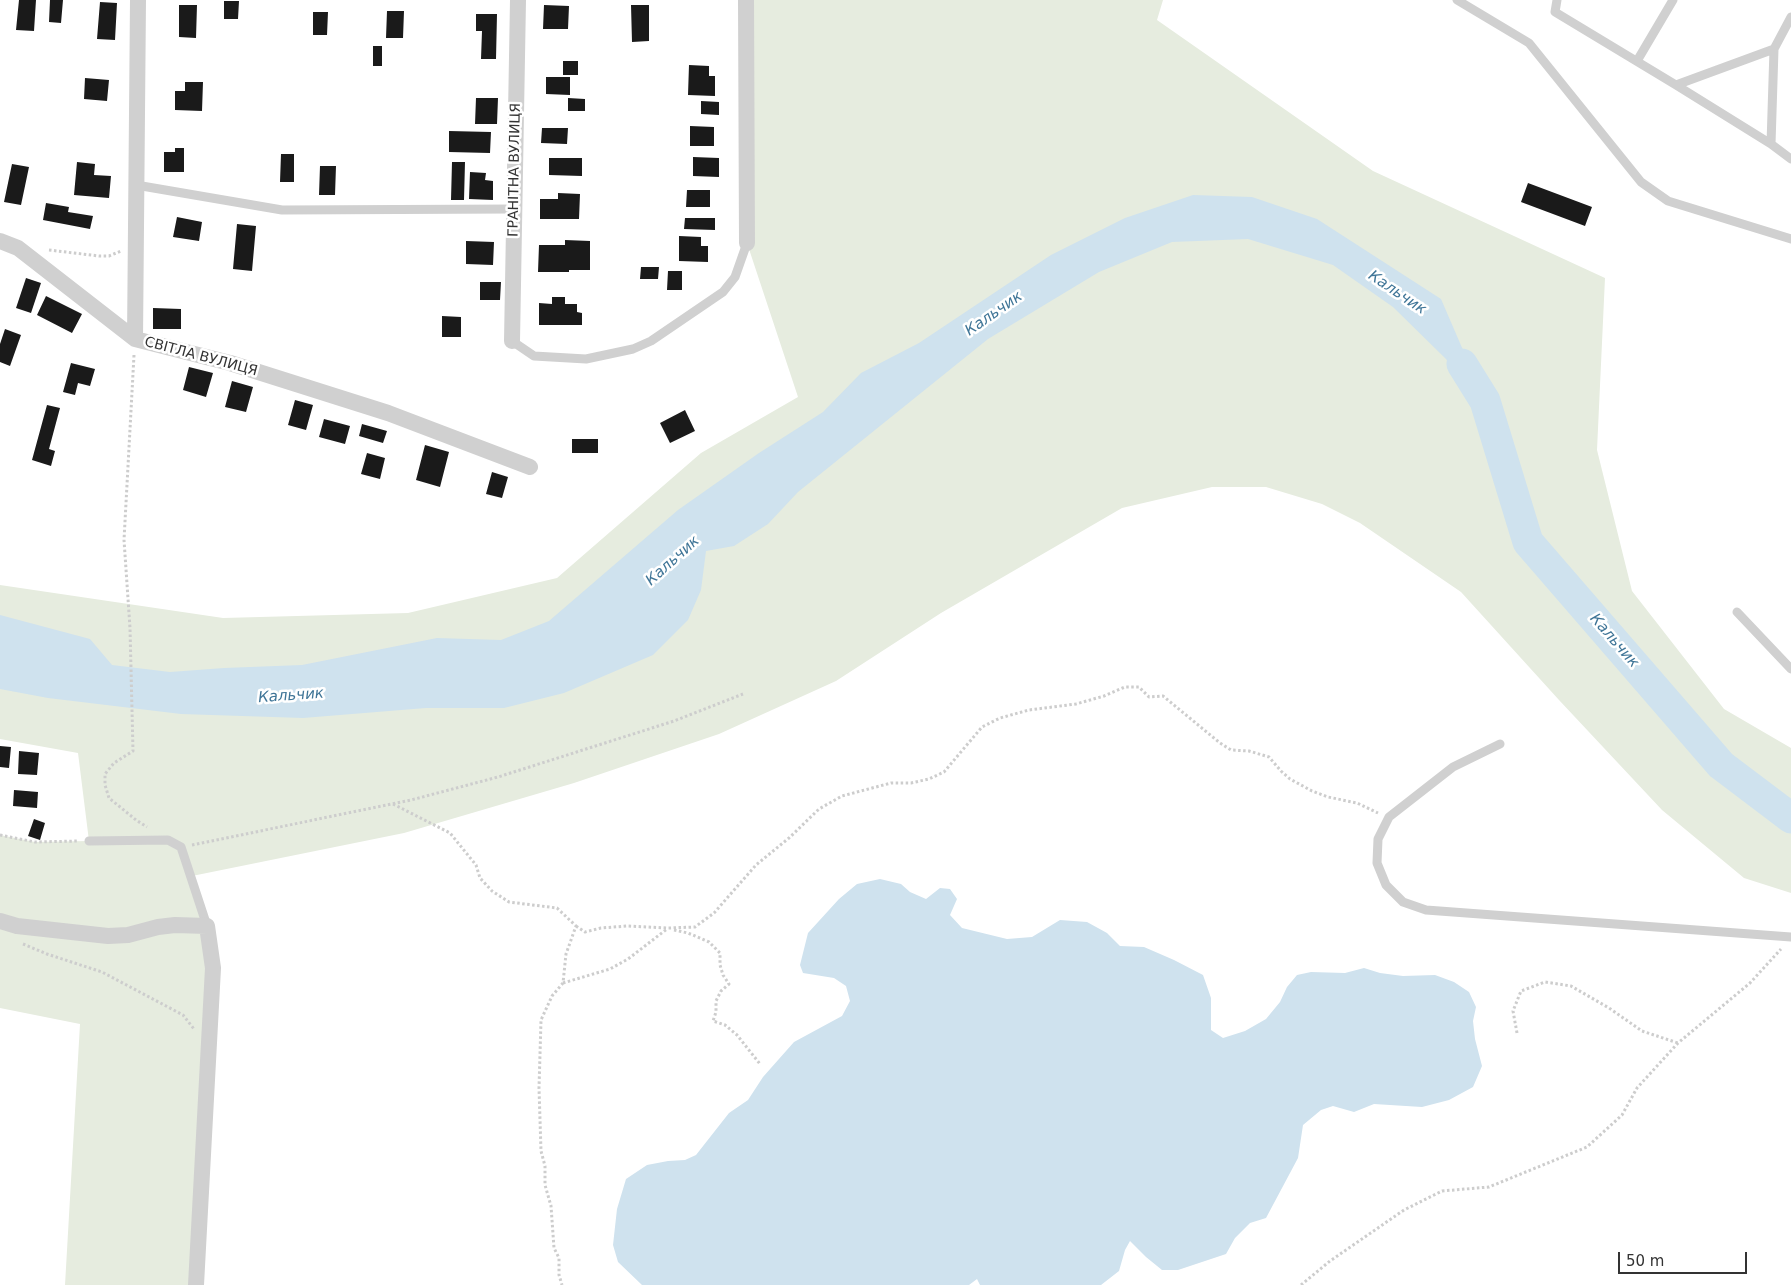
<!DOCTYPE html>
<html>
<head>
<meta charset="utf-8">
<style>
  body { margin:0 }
  #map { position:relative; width:1791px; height:1285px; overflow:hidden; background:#fff; font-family:"DejaVu Sans",sans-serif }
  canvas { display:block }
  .scale { position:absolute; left:1618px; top:1252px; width:129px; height:22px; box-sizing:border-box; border:2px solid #333; border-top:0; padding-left:6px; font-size:15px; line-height:18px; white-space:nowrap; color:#333; -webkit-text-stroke:4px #fff; paint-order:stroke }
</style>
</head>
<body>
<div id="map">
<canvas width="1791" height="1285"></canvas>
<div class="scale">50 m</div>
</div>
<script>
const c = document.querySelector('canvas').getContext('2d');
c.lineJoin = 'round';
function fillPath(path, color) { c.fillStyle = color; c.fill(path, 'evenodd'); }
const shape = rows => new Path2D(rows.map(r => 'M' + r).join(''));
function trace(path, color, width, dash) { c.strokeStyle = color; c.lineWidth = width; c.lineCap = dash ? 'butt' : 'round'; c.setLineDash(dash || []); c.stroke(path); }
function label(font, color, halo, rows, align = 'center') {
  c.font = font + ' "DejaVu Sans",sans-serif'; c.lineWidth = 5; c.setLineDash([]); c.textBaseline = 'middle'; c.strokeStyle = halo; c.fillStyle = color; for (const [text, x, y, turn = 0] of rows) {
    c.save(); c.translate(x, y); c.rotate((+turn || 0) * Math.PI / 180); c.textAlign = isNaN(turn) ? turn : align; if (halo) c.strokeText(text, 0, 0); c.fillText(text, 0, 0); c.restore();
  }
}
const green = shape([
  [746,0,1163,0,1157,20,1373,171,1605,278,1597,450,1632,591,1724,709,1791,748,1791,893,1744,878,1662,810,1559,700,1461,592,1360,523,1322,504,1266,487,1212,487,1122,508,941,613,836,681,719,734,574,783,404,833,192,876,207,926,196,1285,65,1285,80,1024,0,1008,0,835,35,842,89,841,78,753,0,739,0,585,223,618,408,613,557,578,701,453,798,397,747,243]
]);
const water = shape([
  [1193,195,1252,197,1317,219,1441,299,1485,401,1445,358,1393,307,1333,265,1248,239,1172,242,1099,272,988,339,798,492,768,524,734,546,706,551,701,590,688,620,653,655,564,693,504,708,426,708,303,718,181,714,48,698,0,689,0,615,90,639,112,665,170,672,224,668,302,665,437,638,501,640,549,621,678,510,759,453,823,412,861,373,919,343,1051,255,1125,218],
  [880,879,901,884,910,892,926,899,940,888,950,889,957,899,950,915,962,928,1007,939,1032,937,1060,920,1087,922,1107,933,1120,946,1144,947,1174,960,1203,975,1211,998,1211,1030,1223,1038,1245,1031,1266,1019,1280,1002,1287,987,1297,975,1311,972,1345,973,1364,968,1380,973,1403,976,1435,975,1454,982,1469,992,1476,1007,1473,1021,1475,1039,1482,1066,1473,1087,1449,1100,1422,1107,1374,1104,1354,1112,1333,1106,1321,1110,1303,1125,1298,1158,1266,1218,1250,1223,1235,1238,1226,1254,1178,1270,1162,1270,1146,1257,1130,1241,1125,1250,1119,1271,1101,1285,980,1285,977,1279,969,1285,642,1285,618,1262,613,1245,617,1209,626,1179,647,1165,668,1161,685,1160,696,1155,729,1113,748,1100,763,1077,794,1042,842,1016,850,1001,846,986,834,978,803,973,800,965,808,933,839,899,857,884]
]);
const river = shape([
  [1462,364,1485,401,1528,542,1721,765,1791,818]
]);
const building = shape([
  [19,0,36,0,34,31,16,30],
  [50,0,63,0,61,23,49,22],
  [224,1,239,1,238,19,224,19],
  [100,2,117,3,115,40,97,39],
  [179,5,197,5,196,38,179,37],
  [544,5,569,6,568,29,543,29],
  [631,5,649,5,649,41,632,42],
  [387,11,404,11,403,38,386,38],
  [313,12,328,12,327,35,313,35],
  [476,14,497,14,496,59,481,59,482,31,476,31],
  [373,46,382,46,382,66,373,66],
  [563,61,578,61,578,75,563,75],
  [689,65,709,66,709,76,715,76,715,96,688,95],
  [546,77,570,77,570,95,546,94],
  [85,78,109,80,107,101,84,99],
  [185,82,203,82,202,111,175,110,175,91,185,91],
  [476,98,498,98,497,124,475,124],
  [568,98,585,99,585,111,568,111],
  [701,101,719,102,719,115,701,114],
  [690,126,714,127,714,146,690,146],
  [542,128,568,128,567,144,541,143],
  [449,131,491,132,490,153,449,152],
  [175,148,184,148,184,172,164,172,164,152,175,152],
  [281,154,294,154,294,182,280,182],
  [693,157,719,158,719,177,693,176],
  [549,158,582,158,582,176,549,175],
  [77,162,95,164,94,175,111,176,109,198,74,195],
  [452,162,465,162,464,200,451,200],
  [12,164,29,167,21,205,4,202],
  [320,166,336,166,335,195,319,195],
  [470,172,486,173,485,180,493,181,493,200,469,199],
  [1528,183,1592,207,1585,226,1521,202],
  [687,190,710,190,710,207,686,207],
  [558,193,580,194,579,219,540,219,540,199,558,199],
  [46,203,69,207,68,212,93,216,90,229,43,220],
  [177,217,202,222,199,241,173,237],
  [685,218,715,218,715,230,684,229],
  [237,224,256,226,252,271,233,269],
  [679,236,701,237,701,246,708,246,708,262,679,261],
  [565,240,590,241,590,270,569,270,569,272,538,272,539,245,565,245],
  [466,241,494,242,493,265,466,264],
  [641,267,659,267,658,279,640,279],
  [668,271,682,271,682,290,667,290],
  [26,278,41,283,31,313,16,308],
  [480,282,501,282,500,300,480,300],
  [46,296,82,314,72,333,37,315],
  [552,297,565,297,565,304,577,304,577,312,582,313,582,325,539,325,539,303,552,304],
  [153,308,181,309,181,329,153,329],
  [442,316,461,317,461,337,442,337],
  [5,329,21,335,10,366,0,362,0,344],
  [71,363,95,369,90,386,78,383,75,395,63,392],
  [189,367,213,373,206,397,183,390],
  [232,381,253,387,246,412,225,407],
  [295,400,313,405,306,430,288,425],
  [47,405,60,408,49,449,55,451,51,466,32,460],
  [685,410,695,431,670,443,660,423],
  [324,419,350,426,345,444,319,437],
  [362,424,387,431,383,443,359,436],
  [572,439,598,439,598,453,572,453],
  [425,445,449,452,440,487,416,480],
  [367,453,385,458,380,479,361,474],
  [492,472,508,477,502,498,486,494],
  [0,746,11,747,9,768,0,767],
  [19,751,39,753,37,775,18,774],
  [14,790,38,792,37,808,13,806],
  [34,819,45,823,40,840,28,836]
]);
const path = shape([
  [49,250,99,256,109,256,121,251],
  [134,355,124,540,130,628,133,751,114,763,105,774,105,785,109,798,136,820,147,827],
  [393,804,450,833,476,865,480,878,492,891,509,902,557,908,576,926,566,954,563,983,552,996,541,1020,539,1088,541,1151,545,1166,545,1185,551,1206,554,1248,559,1258,559,1275,562,1285],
  [0,835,35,842,79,841],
  [192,845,411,800,498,777,674,721,743,694],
  [576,926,585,932,601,928,627,926,668,928,695,927,714,913,756,865,789,838,819,809,842,796,891,783,911,783,929,779,944,772,982,727,1000,718,1029,710,1076,704,1104,696,1125,687,1139,687,1149,697,1163,696,1220,743,1231,750,1249,751,1269,757,1281,771,1290,779,1312,791,1328,797,1357,803,1378,813],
  [674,930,688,933,709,942,720,953,720,965,723,975,729,984,721,991,716,1001,716,1012,713,1021,725,1025,737,1035,760,1064],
  [23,944,47,954,102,972,183,1015,194,1029],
  [563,983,610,969,628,959,667,929],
  [1517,1033,1513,1011,1521,991,1545,982,1571,986,1609,1008,1642,1031,1678,1043],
  [1301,1285,1330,1261,1404,1210,1442,1191,1489,1187,1587,1147,1622,1115,1637,1088,1678,1043,1750,983,1781,949]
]);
const service = shape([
  [1457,0,1529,43,1641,182,1668,201,1791,239],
  [1557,0,1555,12,1676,85,1771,144,1791,159],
  [1637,61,1673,0],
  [1676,85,1774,49],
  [1771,144,1774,49,1791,17],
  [136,185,282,210,514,209],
  [512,341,534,356,586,359,633,349,651,341,723,292,735,277,747,243],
  [1737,612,1791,669],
  [1500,744,1453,767,1389,817,1378,839,1377,863,1386,885,1403,902,1426,910,1791,937],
  [89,841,168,840,181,847,207,926]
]);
const minor = shape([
  [746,0,747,243],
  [0,241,18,248,135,339,230,363,388,413,530,467],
  [135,339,138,0],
  [512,341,518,0],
  [0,921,17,926,108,936,128,935,158,927,175,925,207,926,213,968,196,1285]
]);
const streetNames = [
  ["ГРАНІТНА ВУЛИЦЯ",515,170,-89],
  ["СВІТЛА ВУЛИЦЯ",201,357,15]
];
const waterNames = [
  ["Кальчик",1397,293,34],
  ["Кальчик",994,314,-35],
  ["Кальчик",673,561,-42],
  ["Кальчик",1614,641,49],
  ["Кальчик",291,696,-4]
];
fillPath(green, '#e6ecdf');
fillPath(water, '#cfe2ee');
trace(river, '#cfe2ee', 31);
fillPath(building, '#1a1a1a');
trace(path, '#cdcdcd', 3, [2.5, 2.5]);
trace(service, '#d0d0d0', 9);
trace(minor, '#d0d0d0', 16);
label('14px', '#333', '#fff', streetNames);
label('italic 15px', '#3f7597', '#fff', waterNames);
</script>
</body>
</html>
